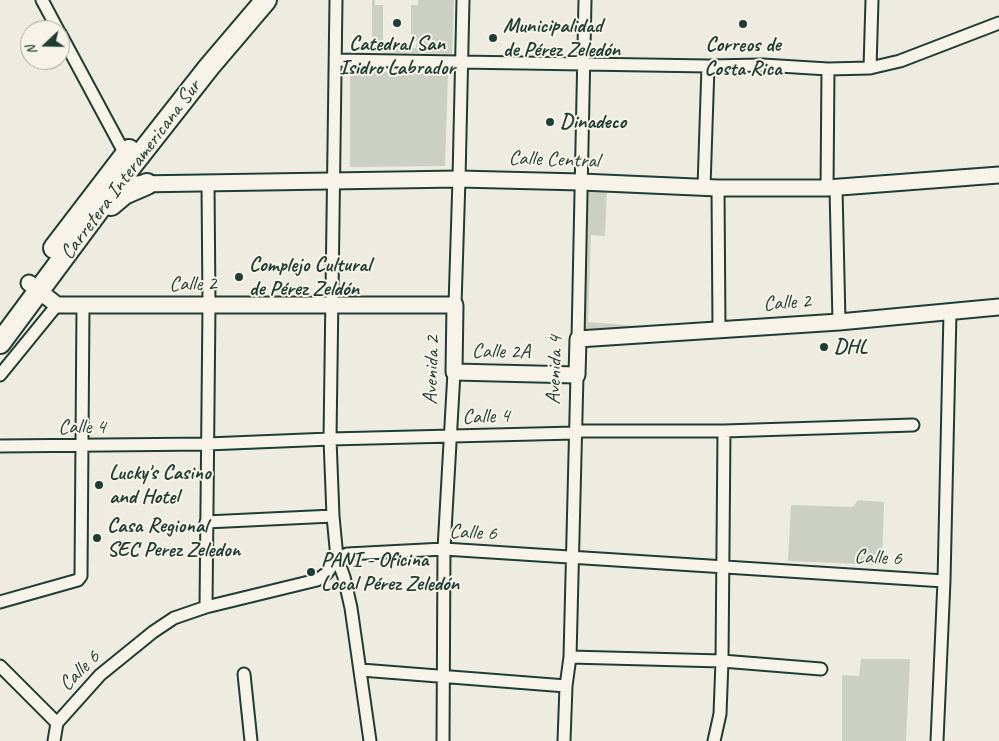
<!DOCTYPE html>
<html>
<head>
<meta charset="utf-8">
<style>
  body { margin:0 }
  #map { position:relative; width:999px; height:741px; overflow:hidden; background:#eeece1; font-family:Caveat,sans-serif }
  canvas { display:block }
  .north { position:absolute; left:20px; top:20px; width:50px; height:50px; box-sizing:border-box; background:#f7f3e8; border:1px solid #a1aaa0; border-radius:50%; rotate:249deg; font-size:14px; font-weight:700; line-height:20px; text-align:center; color:#1f3d34 }
  .north::after { content:''; display:block; margin:auto; width:18px; height:22px; background:#1f3d34; clip-path:polygon(50% 0,100% 100%,50% 72%,0 100%) }
</style>
</head>
<body>
<div id="map">
<canvas width="999" height="741"></canvas>
<div class="north">N</div>
</div>
<script>
const c = document.querySelector('canvas').getContext('2d');
c.lineJoin = 'round';
function fillPath(path, color) { c.fillStyle = color; c.fill(path, 'evenodd'); }
const shape = rows => new Path2D(rows.map(r => 'M' + r).join(''));
function trace(path, color, width, dash) { c.strokeStyle = color; c.lineWidth = width; c.lineCap = dash ? 'butt' : 'round'; c.setLineDash(dash || []); c.stroke(path); }
function label(font, color, halo, rows, align = 'center') {
  c.font = font + ' Caveat,sans-serif'; c.lineWidth = 4; c.setLineDash([]); c.textBaseline = 'middle'; c.strokeStyle = halo; c.fillStyle = color; for (const [text, x, y, turn = 0] of rows) {
    c.save(); c.translate(x, y); c.rotate((+turn || 0) * Math.PI / 180); c.textAlign = isNaN(turn) ? turn : align; if (halo) c.strokeText(text, 0, 0); c.fillText(text, 0, 0); c.restore();
  }
}
const green = shape([
  [372,0,375,0,375,5,383,5,383,41,379,41,379,48,416,48,417,41,411,41,411,5,418,5,418,0,454,0,452,54,372,52],
  [350,71,448,74,445,166,350,167],
  [585,187,607,189,605,236,591,235,588,322,649,327,581,333],
  [858,500,884,502,882,565,788,561,791,505,853,507],
  [861,659,910,659,906,741,842,741,842,675,859,676]
]);
const street = shape([
  [42,0,58,30],
  [336,0,330,439,333,516,337,558,344,577,351,608,370,741],
  [60,33,125,154],
  [336,60,708,66,763,65,828,69,870,68,900,61,999,23],
  [870,68,872,0],
  [704,187,708,66],
  [718,188,719,329],
  [827,188,828,69],
  [836,188,839,322],
  [455,305,459,179,463,0],
  [578,339,585,0],
  [0,375,57,305],
  [0,446,207,444,330,439,575,433,582,431,724,431,913,425],
  [206,522,333,516],
  [0,602,78,580,81,576,83,306],
  [206,607,209,305,208,183],
  [570,657,722,661,821,669],
  [0,666,57,723],
  [361,670,566,686],
  [244,674,251,741],
  [57,723,100,675,153,632,174,618,206,607,317,580,327,573,337,558,347,554,444,549,944,581],
  [54,741,57,723],
  [443,741,444,549,454,372],
  [564,741,566,686,570,657,577,375],
  [714,741,720,714,722,661,724,431],
  [937,741,944,581,950,312]
]);
const secondary = shape([
  [136,184,459,179,581,182,718,188,827,188,999,175],
  [29,283,57,305,455,305,454,372,577,375,578,339,839,322,999,307]
]);
const highway = shape([
  [111,205,124,194,147,184],
  [54,248,129,150],
  [0,343,132,165,209,67,266,0]
]);
const markers = [
  [397,23,5,"#1f3d34"],
  [743,24,5,"#1f3d34"],
  [493,38,5,"#1f3d34"],
  [550,122,5,"#1f3d34"],
  [239,277,5,"#1f3d34"],
  [824,347,5,"#1f3d34"],
  [99,485,5,"#1f3d34"],
  [97,538,5,"#1f3d34"],
  [311,572,5,"#1f3d34"]
];
const poiNames = [
  ["Municipalidad",503,26],
  ["de Pérez Zeledón",503,50],
  ["Catedral San",397,44,"center"],
  ["Isidro Labrador",397,68,"center"],
  ["Correos de",743,45,"center"],
  ["Costa Rica",743,69,"center"],
  ["Dinadeco",560,122],
  ["Complejo Cultural",249,265],
  ["de Pérez Zeldón",249,289],
  ["DHL",834,347],
  ["Lucky's Casino",109,473],
  ["and Hotel",109,497],
  ["Casa Regional",107,526],
  ["SEC Perez Zeledon",107,550],
  ["PANI - Oficina",321,560],
  ["Local Pérez Zeledón",321,584]
];
const streetNames = [
  ["Calle Central",554,160,2],
  ["Carretera Interamericana Sur",131,170,-53],
  ["Calle 2",193,284],
  ["Calle 2",787,303,-4],
  ["Calle 2A",501,352,1],
  ["Avenida 2",432,370,-88],
  ["Avenida 4",555,370,-88],
  ["Calle 4",486,417,-2],
  ["Calle 4",82,427],
  ["Calle 6",473,533,3],
  ["Calle 6",878,558,3],
  ["Calle 6",80,671,-45]
];
fillPath(green, '#cccfc4');
trace(street, '#1f3d34', 15);
trace(secondary, '#1f3d34', 19);
trace(highway, '#1f3d34', 24);
trace(street, '#f7f3e8', 11);
trace(secondary, '#f7f3e8', 15);
trace(highway, '#f7f3e8', 20);
for (const [x, y, r, color] of markers) { const dot = new Path2D(); dot.arc(x, y, r, 0, 2 * Math.PI); c.fillStyle = color; c.fill(dot); trace(dot, '#f7f3e8', 2); }
label('bold 21px', '#1f3d34', '#f7f3e8', poiNames, 'left');
label('21px', '#1f3d34', '#f7f3e8', streetNames);
</script>
</body>
</html>
